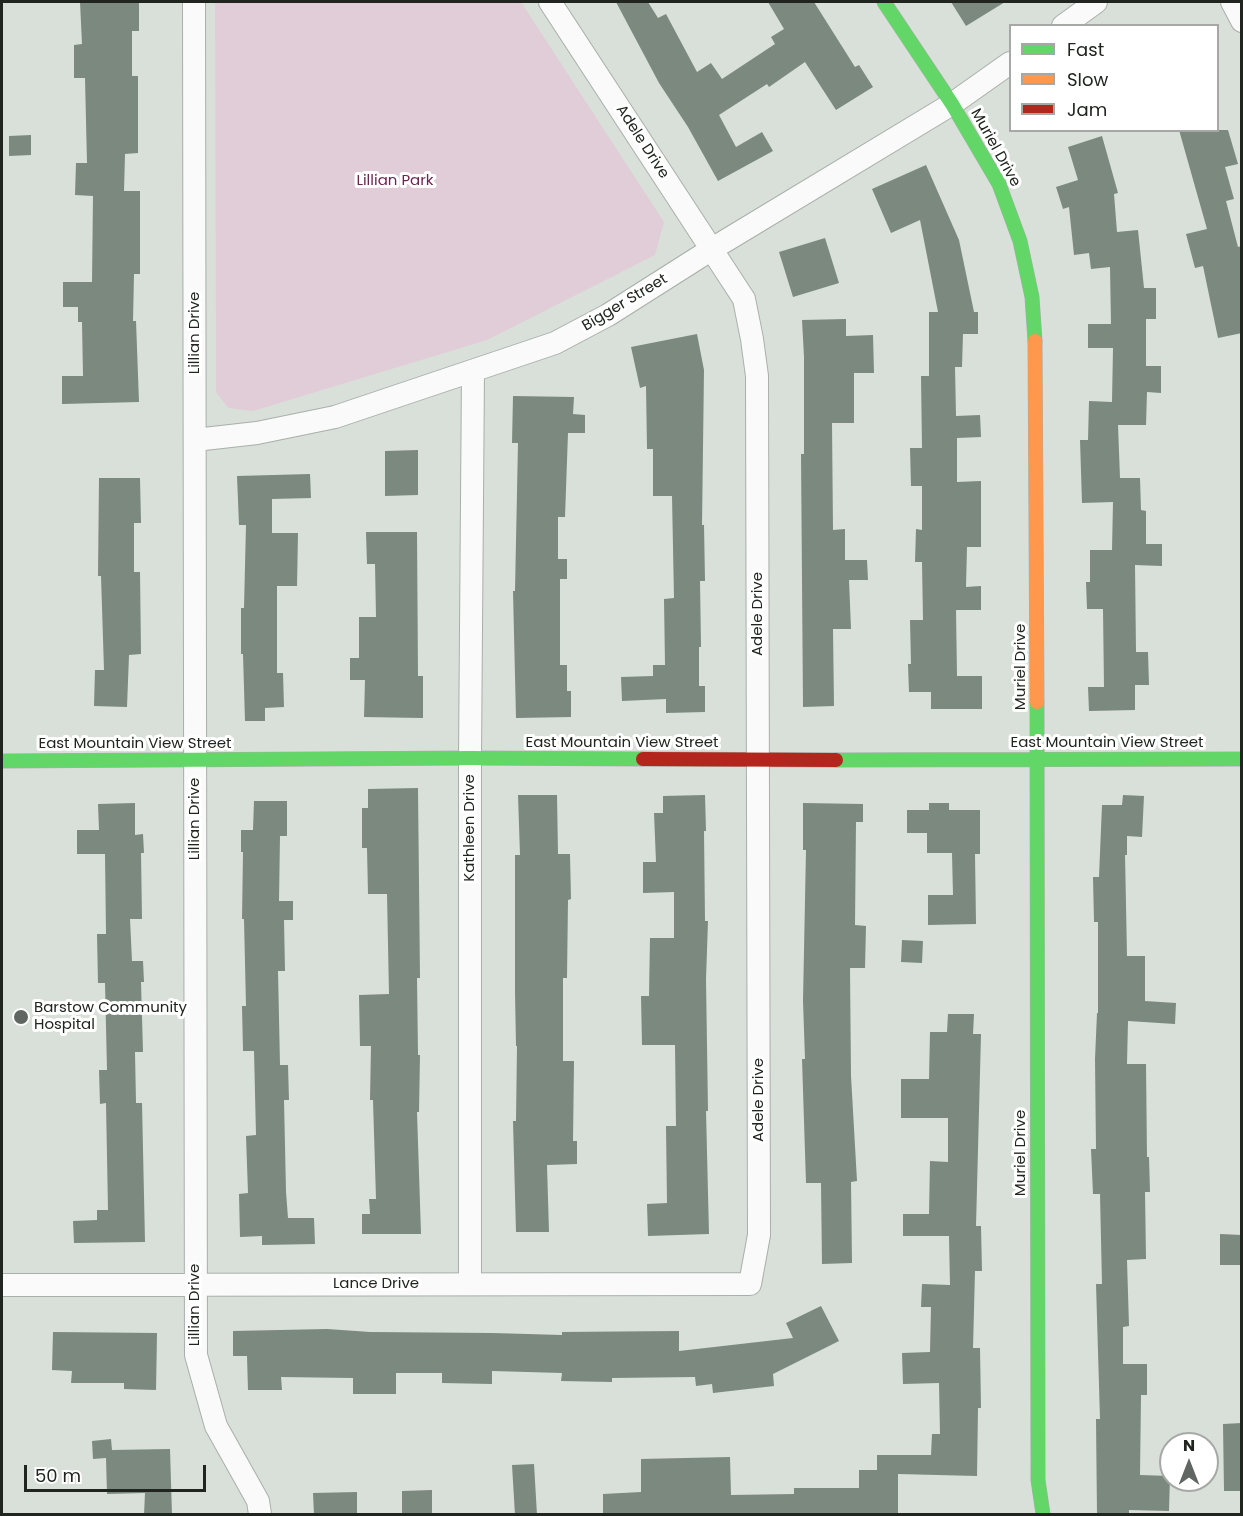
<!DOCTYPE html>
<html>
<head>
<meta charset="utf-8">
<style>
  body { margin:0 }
  #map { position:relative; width:1243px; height:1516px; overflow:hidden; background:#d8e0d9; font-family:Poppins,sans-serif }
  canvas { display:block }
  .frame { position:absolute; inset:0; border:3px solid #202520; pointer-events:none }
  .legend { position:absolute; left:1009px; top:24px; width:210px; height:108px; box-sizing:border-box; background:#fff; border:2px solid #a6a8a6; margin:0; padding:8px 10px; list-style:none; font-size:18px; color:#202520 }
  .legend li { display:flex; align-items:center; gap:12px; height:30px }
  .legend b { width:30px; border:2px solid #a6a8a6 }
  .north { position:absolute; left:1159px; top:1432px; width:60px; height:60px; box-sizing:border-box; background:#fff; border:2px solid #a6a8a6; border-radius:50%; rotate:0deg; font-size:16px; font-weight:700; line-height:24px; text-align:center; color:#202520 }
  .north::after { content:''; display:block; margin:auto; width:21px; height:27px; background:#606661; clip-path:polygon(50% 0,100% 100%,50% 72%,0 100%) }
  .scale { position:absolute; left:24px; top:1465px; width:182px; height:27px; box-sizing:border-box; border:3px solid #202520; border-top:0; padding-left:8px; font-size:18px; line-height:21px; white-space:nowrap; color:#202520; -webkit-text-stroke:4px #fff; paint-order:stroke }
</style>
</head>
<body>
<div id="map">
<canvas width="1243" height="1516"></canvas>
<div class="frame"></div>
<ul class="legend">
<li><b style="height:8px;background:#63d668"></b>Fast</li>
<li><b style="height:8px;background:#ff974d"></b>Slow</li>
<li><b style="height:8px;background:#b3261e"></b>Jam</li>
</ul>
<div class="north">N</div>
<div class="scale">50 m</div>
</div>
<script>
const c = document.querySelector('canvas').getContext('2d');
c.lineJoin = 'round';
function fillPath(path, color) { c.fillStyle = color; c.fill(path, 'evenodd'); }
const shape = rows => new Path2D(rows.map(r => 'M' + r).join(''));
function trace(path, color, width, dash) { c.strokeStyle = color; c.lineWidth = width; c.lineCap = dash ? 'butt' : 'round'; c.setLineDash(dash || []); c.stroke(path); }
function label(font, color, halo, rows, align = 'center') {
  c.font = font + ' Poppins,sans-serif'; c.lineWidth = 6; c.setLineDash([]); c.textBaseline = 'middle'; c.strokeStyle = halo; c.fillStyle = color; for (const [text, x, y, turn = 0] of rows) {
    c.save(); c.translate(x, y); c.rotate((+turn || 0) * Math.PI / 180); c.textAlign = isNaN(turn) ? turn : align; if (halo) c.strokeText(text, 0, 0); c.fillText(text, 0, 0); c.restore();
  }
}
const green = shape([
  [215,2,521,2,664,222,655,255,487,340,253,411,228,408,216,392]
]);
const building = shape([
  [80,2,139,2,139,31,132,31,132,76,138,76,138,153,125,154,124,191,140,191,140,274,134,274,133,321,136,321,139,402,62,404,62,376,83,376,82,322,78,322,78,307,63,307,63,282,92,282,93,196,75,195,76,163,87,163,85,78,74,78,74,45,82,44],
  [616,2,648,2,658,18,666,14,697,72,711,63,722,79,775,44,771,37,784,29,768,2,814,2,855,67,859,65,873,87,836,110,805,62,769,87,767,84,719,115,736,147,762,132,773,151,718,181,688,127,659,83],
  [951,2,1005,2,966,26],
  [1179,130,1228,130,1238,164,1225,167,1234,199,1226,201,1238,247,1242,246,1242,333,1218,338,1203,266,1195,268,1186,234,1207,229],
  [31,135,31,155,9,156,9,136],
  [1102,136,1118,193,1114,194,1117,232,1138,230,1144,288,1156,288,1156,319,1146,319,1146,366,1161,366,1161,393,1147,392,1146,425,1118,425,1120,478,1140,478,1141,510,1146,511,1146,544,1162,544,1162,566,1135,565,1136,652,1148,652,1149,685,1135,685,1135,710,1089,711,1088,687,1104,687,1103,609,1087,609,1086,582,1090,582,1090,550,1112,550,1113,502,1082,503,1080,440,1088,440,1089,401,1112,402,1113,348,1088,348,1088,324,1111,324,1110,267,1091,269,1089,253,1074,255,1069,207,1063,209,1056,187,1078,180,1068,147],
  [926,165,959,240,974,312,978,312,978,334,963,334,962,367,955,367,956,416,980,415,981,437,957,438,957,482,981,481,981,547,967,547,966,587,981,586,981,610,956,610,957,676,982,676,982,709,931,709,931,692,909,692,908,664,911,664,910,620,923,620,922,562,915,562,916,529,922,530,922,486,911,486,910,448,922,448,921,376,929,376,929,312,938,312,920,220,891,233,872,189],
  [825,238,839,283,793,297,779,252],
  [846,319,846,336,873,335,874,373,854,373,854,423,832,423,833,530,845,529,845,560,867,560,868,580,849,580,851,629,833,629,834,706,803,707,801,454,804,454,804,357,802,320],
  [697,334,704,370,702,525,704,525,705,581,700,581,701,647,699,647,699,686,705,686,705,712,666,713,666,699,622,701,621,677,653,676,653,665,665,665,664,599,674,598,672,496,653,496,653,449,647,449,646,386,640,388,631,347],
  [513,396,574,397,573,414,585,415,585,433,568,433,565,517,558,517,558,559,567,559,567,579,560,579,560,665,567,665,567,691,571,691,571,717,516,718,513,591,515,591,518,443,512,443],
  [418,450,418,495,385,496,385,451],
  [310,474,311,498,272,499,272,533,298,533,297,586,277,586,277,673,283,673,284,707,265,708,265,721,245,721,243,654,241,654,241,608,244,608,246,525,239,525,237,476],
  [99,478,140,478,141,523,134,523,134,572,140,572,141,654,129,655,127,707,94,706,95,670,104,670,101,576,98,576],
  [366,532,417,532,418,676,423,676,423,718,364,717,365,680,350,680,350,658,359,658,359,617,376,617,375,564,367,564],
  [418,788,420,978,417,978,418,1055,420,1055,419,1112,417,1112,421,1234,362,1234,362,1214,370,1214,369,1199,376,1199,373,1100,370,1100,371,1046,360,1046,359,995,389,994,387,894,368,894,367,848,362,848,362,808,368,808,368,789],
  [518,795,557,795,558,854,570,854,571,899,568,900,567,978,563,978,563,1061,574,1061,573,1141,577,1141,577,1164,547,1165,549,1232,516,1232,513,1121,516,1121,517,1046,516,1046,515,992,515,855,520,855],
  [705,795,706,831,704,831,705,921,708,921,706,979,708,1111,706,1111,709,1234,648,1236,647,1204,667,1203,666,1126,676,1126,675,1045,642,1045,641,996,649,996,650,938,674,938,674,892,643,893,643,862,656,862,654,813,663,813,663,796],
  [1123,795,1144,796,1142,837,1127,836,1127,855,1125,855,1127,956,1145,956,1145,1001,1176,1003,1175,1024,1128,1021,1127,1064,1146,1064,1147,1157,1149,1157,1150,1192,1145,1192,1146,1259,1127,1260,1129,1326,1123,1327,1123,1364,1147,1364,1147,1395,1141,1395,1140,1475,1170,1476,1169,1511,1129,1510,1129,1515,1097,1515,1096,1419,1100,1419,1096,1284,1102,1284,1100,1194,1093,1194,1091,1149,1096,1149,1095,1059,1097,1013,1098,1013,1098,922,1094,922,1093,877,1099,877,1102,805,1122,805],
  [254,801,287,801,287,836,280,836,279,901,293,901,293,920,284,920,285,971,278,971,280,1065,288,1065,289,1100,284,1100,286,1192,288,1218,314,1218,315,1244,262,1245,262,1236,240,1237,239,1194,248,1193,246,1136,256,1135,254,1051,243,1051,242,1006,246,1006,244,919,242,919,243,852,241,852,241,830,253,830],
  [135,803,135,835,143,834,144,853,141,853,142,919,130,919,132,961,143,961,144,982,141,982,143,1052,135,1052,136,1103,142,1103,145,1242,74,1243,73,1221,97,1220,97,1210,108,1210,106,1103,100,1104,99,1070,107,1070,105,983,98,983,97,934,106,934,105,854,77,854,77,830,99,830,98,804],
  [803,803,863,804,863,822,856,822,855,925,866,926,865,968,850,968,851,1076,857,1181,851,1182,852,1263,822,1264,821,1183,806,1183,802,1059,805,1059,803,1001,806,850,803,850],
  [929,803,949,803,949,810,980,810,980,854,975,854,976,924,928,925,928,895,953,895,952,853,927,853,927,833,907,833,907,810,929,810],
  [902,940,923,941,922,963,901,962],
  [948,1014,974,1014,973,1034,981,1034,976,1226,981,1226,982,1271,975,1271,973,1348,980,1348,981,1408,978,1408,977,1476,898,1474,898,1515,603,1515,603,1494,641,1492,641,1459,730,1457,731,1495,794,1494,794,1488,859,1488,859,1470,877,1470,877,1455,931,1455,932,1434,940,1434,939,1383,903,1384,902,1353,930,1352,931,1307,921,1307,922,1284,950,1285,949,1236,903,1236,903,1214,929,1214,930,1161,948,1162,948,1118,901,1118,901,1079,929,1079,930,1032,947,1032],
  [1220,1234,1242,1235,1242,1265,1220,1265],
  [821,1306,839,1341,773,1374,774,1386,713,1393,712,1384,696,1386,695,1377,612,1378,612,1382,561,1381,562,1373,492,1371,492,1384,442,1383,442,1373,396,1373,396,1394,353,1394,353,1378,281,1377,282,1390,248,1390,247,1356,233,1356,233,1331,327,1329,370,1332,492,1333,562,1335,562,1332,679,1331,679,1351,793,1338,786,1323],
  [53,1332,157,1333,156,1390,124,1389,124,1383,71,1383,72,1371,52,1370],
  [1242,1423,1242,1491,1224,1491,1223,1424],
  [111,1439,112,1450,170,1449,172,1515,144,1515,145,1493,107,1494,106,1458,93,1459,92,1441],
  [534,1464,537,1515,515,1515,512,1465],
  [432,1490,432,1515,402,1515,402,1491],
  [357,1492,357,1515,314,1515,313,1493]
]);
const street = shape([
  [194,2,196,1355,216,1426,258,1501,260,1514],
  [1232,2,1242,21],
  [1063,26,1096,2],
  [195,440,257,433,335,417,555,343,608,315,712,249,952,104,1010,63],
  [470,1284,470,758,473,371],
  [2,1285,750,1284,759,1235,757,376,752,339,744,299,550,2]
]);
const fast = shape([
  [884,2,952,104,999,184,1020,241,1032,297,1035,341],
  [1037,702,1038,1480,1043,1514],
  [836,760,1242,759],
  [2,761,470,758,643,759]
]);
const slow = shape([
  [1035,341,1037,702]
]);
const jam = shape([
  [643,759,836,760]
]);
const markers = [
  [21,1017,8,"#606661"]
];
const streetNames = [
  ["Adele Drive",642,142,57],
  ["Muriel Drive",995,148,61],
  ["Bigger Street",625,303,-31],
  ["Lillian Drive",195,333,-90],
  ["Adele Drive",758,614,-90],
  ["Muriel Drive",1021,667,-90],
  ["East Mountain View Street",622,743],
  ["East Mountain View Street",1107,743],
  ["East Mountain View Street",135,744],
  ["Lillian Drive",195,819,-90],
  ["Kathleen Drive",470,828,-90],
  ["Adele Drive",759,1100,-90],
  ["Muriel Drive",1021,1153,-90],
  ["Lance Drive",376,1284],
  ["Lillian Drive",195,1305,-90]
];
const parkNames = [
  ["Lillian Park",395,181]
];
const poiNames = [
  ["Barstow Community",34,1008],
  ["Hospital",34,1025]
];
fillPath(green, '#e1cdd7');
fillPath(building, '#7b897e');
trace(street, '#a9afaa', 24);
trace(fast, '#a9afaa', 15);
trace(slow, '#a9afaa', 15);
trace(jam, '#a9afaa', 15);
trace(street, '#f9faf9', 22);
trace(fast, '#63d668', 14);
trace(slow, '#ff974d', 14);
trace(jam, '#b3261e', 14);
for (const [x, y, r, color] of markers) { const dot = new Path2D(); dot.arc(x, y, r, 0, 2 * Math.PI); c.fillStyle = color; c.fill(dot); trace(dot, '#fff', 2); }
label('15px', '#202520', '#fff', streetNames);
label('15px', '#6b2551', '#fff', parkNames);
label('15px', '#202520', '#fff', poiNames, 'left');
</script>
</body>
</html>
